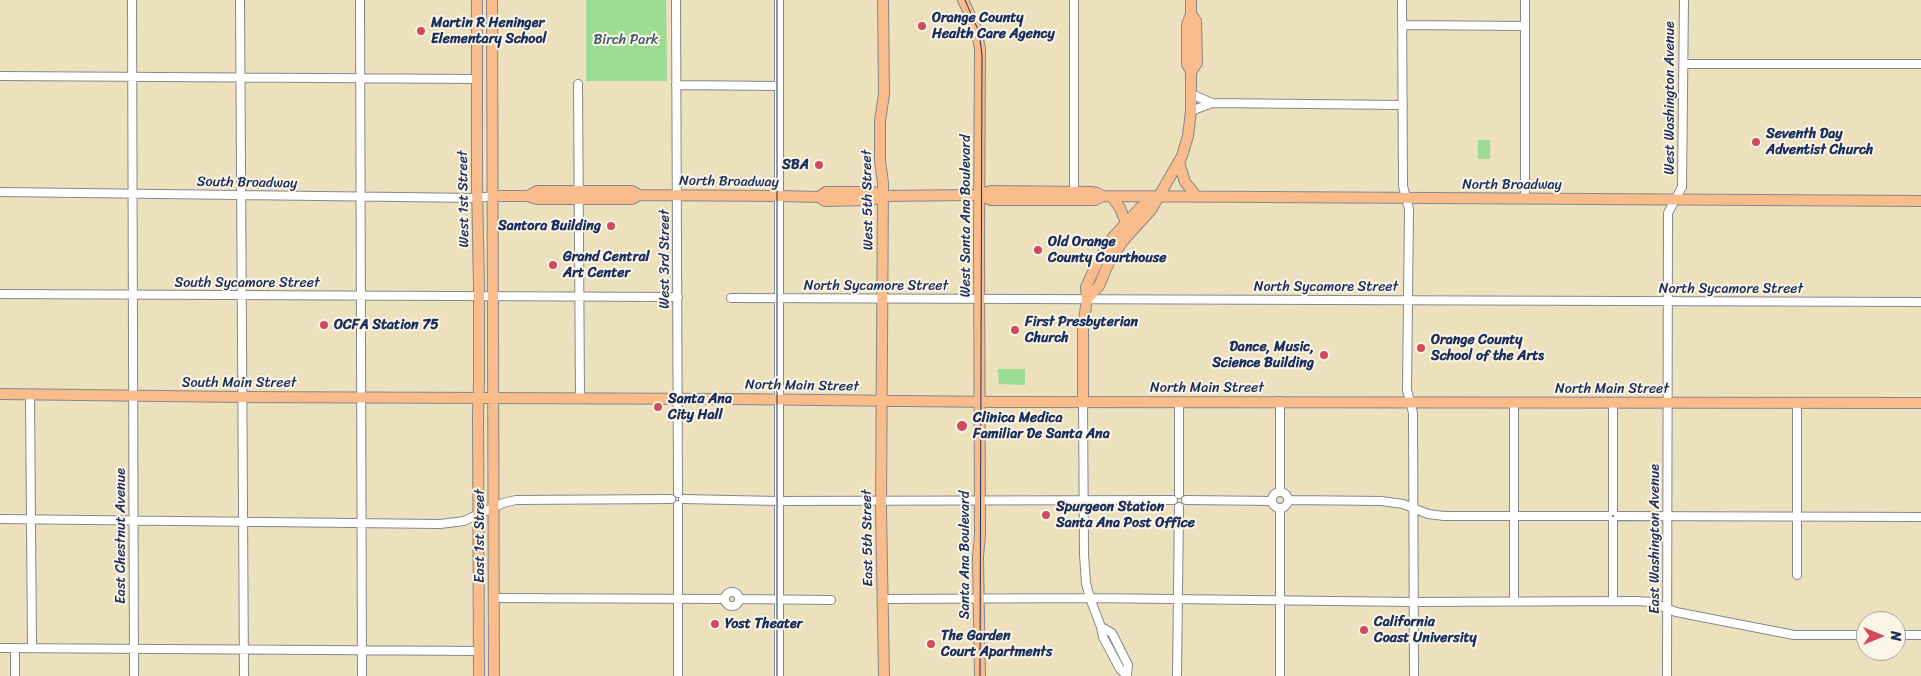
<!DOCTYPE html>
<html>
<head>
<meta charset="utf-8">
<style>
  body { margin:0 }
  #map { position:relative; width:1921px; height:676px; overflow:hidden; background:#ece0bd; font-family:Sriracha,sans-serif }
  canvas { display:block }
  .north { position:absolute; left:1856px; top:611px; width:50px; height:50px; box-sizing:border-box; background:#fcf5e5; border:1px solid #a2a6af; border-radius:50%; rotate:90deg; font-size:14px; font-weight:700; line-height:20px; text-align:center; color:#1b2f5e }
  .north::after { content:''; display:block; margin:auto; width:18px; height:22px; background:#d1495b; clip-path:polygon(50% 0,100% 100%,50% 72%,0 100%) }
</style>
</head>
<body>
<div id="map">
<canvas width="1921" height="676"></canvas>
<div class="north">N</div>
</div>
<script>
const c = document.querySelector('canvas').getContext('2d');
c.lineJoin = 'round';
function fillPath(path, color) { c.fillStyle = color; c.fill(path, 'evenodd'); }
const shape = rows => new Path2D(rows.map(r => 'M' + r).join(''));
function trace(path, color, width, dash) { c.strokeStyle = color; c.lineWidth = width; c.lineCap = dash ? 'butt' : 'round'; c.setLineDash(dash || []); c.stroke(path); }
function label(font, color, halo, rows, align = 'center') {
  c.font = font + ' Sriracha,sans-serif'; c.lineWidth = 4; c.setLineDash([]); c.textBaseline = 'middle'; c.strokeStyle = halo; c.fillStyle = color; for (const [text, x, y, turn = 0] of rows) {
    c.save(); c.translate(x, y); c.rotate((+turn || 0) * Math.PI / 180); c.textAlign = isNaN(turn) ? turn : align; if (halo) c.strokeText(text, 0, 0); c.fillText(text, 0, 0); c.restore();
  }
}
const green = shape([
  [586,0,666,0,667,81,586,81],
  [1478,140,1490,140,1490,159,1478,159],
  [998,369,1025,369,1025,385,999,384]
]);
const minor = shape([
  [132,0,134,676],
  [240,0,244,676],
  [360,0,362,676],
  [676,0,678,493],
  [779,0,779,676],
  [1074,0,1074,192],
  [1402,0,1403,186,1409,209,1407,390,1413,413,1414,676],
  [1402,25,1525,26],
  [1684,64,1921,64],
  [0,76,477,79],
  [578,84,580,398],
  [676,85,779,86],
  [1191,94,1212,103,1403,105],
  [1191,111,1212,103],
  [0,192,478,198,493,196],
  [1525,199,1525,0],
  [0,294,678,297],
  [731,298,1921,302],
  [30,395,32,648],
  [1083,402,1084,555,1086,583,1090,598,1101,627,1103,637,1120,669,1127,676],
  [1179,402,1179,494],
  [1514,403,1514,601],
  [1613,403,1613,511],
  [1797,403,1797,575],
  '1272 500a8 8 0 1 1 16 0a8 8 0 1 1-16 0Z',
  [1280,492,1280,401],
  [683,499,777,501,1173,500],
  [1186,500,1272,501],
  [1289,500,1381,501,1403,504,1428,514,1444,516,1608,516],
  [678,505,678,676],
  [1618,516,1921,517],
  [0,519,440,524,464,521,503,503,516,500,671,499],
  '725 599a7 7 0 1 1 14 0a7 7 0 1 1-14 0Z',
  [494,598,725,599],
  [739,599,831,600],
  [883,599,1090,598,1414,602,1637,601,1651,602,1676,612,1794,635,1866,635],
  [1613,601,1613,521],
  [1101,627,1112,633,1128,665,1127,676],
  [1896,635,1921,635],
  [0,648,479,651],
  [15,648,15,676],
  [1177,676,1179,507],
  [1280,676,1280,509],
  [1667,676,1668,213,1682,187,1684,0]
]);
const major = shape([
  [477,0,477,185,479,286,479,382,478,414,479,676],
  [492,0,494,676],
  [883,0,884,94,880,121,880,161,883,183,881,509,884,676],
  [963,0,975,26,980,48,979,239,980,535,978,557,980,676],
  [1191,14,1196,21,1197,63,1191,72],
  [1179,162,1185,182,1197,197],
  [980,195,991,200,1095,200,1103,196,1921,201],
  [493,196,528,196,537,199,632,199,639,195,780,196,819,197,825,201,872,200,883,196],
  [528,196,537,191,632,191,639,195],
  [819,197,826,192,873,192,883,196,973,195,980,195,991,191,1091,192,1097,193,1103,196],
  [1112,197,1120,208,1126,223],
  [1087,299,1099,286,1109,262,1123,241,1151,210,1182,156,1188,136,1191,111,1191,72,1187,64,1187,25,1191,14,1191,0],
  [0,394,241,397,731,399,993,402,1921,403],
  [1083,402,1083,328,1087,299,1086,287,1098,261,1114,236,1141,207,1156,198]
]);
const tram = shape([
  [965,0,979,32,982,55,980,676],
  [777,676,777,0]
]);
const markers = [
  [922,26,5,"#d1495b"],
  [421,31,5,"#d1495b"],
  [1756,142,5,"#d1495b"],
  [819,165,5,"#d1495b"],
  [611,226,5,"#d1495b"],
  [1038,250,5,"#d1495b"],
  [553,265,5,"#d1495b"],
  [324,325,5,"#d1495b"],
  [1015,330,5,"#d1495b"],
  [1421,348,5,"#d1495b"],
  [1324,355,5,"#d1495b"],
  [658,407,5,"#d1495b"],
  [962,426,6,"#d1495b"],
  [1046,515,5,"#d1495b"],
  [715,624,5,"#d1495b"],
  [1364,630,5,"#d1495b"],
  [931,644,5,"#d1495b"]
];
const poiNames = [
  ["Orange County",932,18],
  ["Health Care Agency",932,34],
  ["Martin R Heninger",431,23],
  ["Elementary School",431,39],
  ["Seventh Day",1766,134],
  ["Adventist Church",1766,150],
  ["SBA",809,165,"right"],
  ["Santora Building",601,226,"right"],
  ["Old Orange",1048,242],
  ["County Courthouse",1048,258],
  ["Grand Central",563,257],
  ["Art Center",563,273],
  ["First Presbyterian",1025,322],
  ["Church",1025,338],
  ["OCFA Station 75",334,325],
  ["Orange County",1431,340],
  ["School of the Arts",1431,356],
  ["Dance, Music,",1314,347,"right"],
  ["Science Building",1314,363,"right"],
  ["Santa Ana",668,399],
  ["City Hall",668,415],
  ["Clinica Medica",973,418],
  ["Familiar De Santa Ana",973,434],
  ["Spurgeon Station",1056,507],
  ["Santa Ana Post Office",1056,523],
  ["California",1374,622],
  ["Coast University",1374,638],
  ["Yost Theater",725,624],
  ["The Garden",941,636],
  ["Court Apartments",941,652]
];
const parkNames = [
  ["Birch Park",626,40]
];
const streetNames = [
  ["West Washington Avenue",1670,98,-90],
  ["North Broadway",729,182,1],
  ["South Broadway",247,183,1],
  ["North Broadway",1512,185],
  ["West 1st Street",464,199,-91],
  ["West 5th Street",868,200,-91],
  ["West Santa Ana Boulevard",966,216,-90],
  ["West 3rd Street",665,259,-90],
  ["South Sycamore Street",247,283],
  ["North Sycamore Street",876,286],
  ["North Sycamore Street",1326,287],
  ["North Sycamore Street",1731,289],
  ["South Main Street",239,383],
  ["North Main Street",802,386,1],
  ["North Main Street",1207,388],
  ["North Main Street",1612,389],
  ["East Chestnut Avenue",121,536,-90],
  ["East 1st Street",480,536,-90],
  ["East 5th Street",868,538,-91],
  ["East Washington Avenue",1655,539,-90],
  ["Santa Ana Boulevard",965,555,-90]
];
fillPath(green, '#9cdc92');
trace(minor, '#84888e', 10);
trace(major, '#84888e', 12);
trace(minor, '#fff', 8);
trace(major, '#fabc8b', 10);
trace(tram, '#1b2f5e', 1);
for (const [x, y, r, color] of markers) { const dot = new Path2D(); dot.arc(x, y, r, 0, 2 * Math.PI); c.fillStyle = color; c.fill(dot); trace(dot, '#fcf5e5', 2); }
label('bold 14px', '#1b2f5e', '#fcf5e5', poiNames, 'left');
label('14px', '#3b5a6b', '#fcf5e5', parkNames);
label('14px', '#1b2f5e', '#fcf5e5', streetNames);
</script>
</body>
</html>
